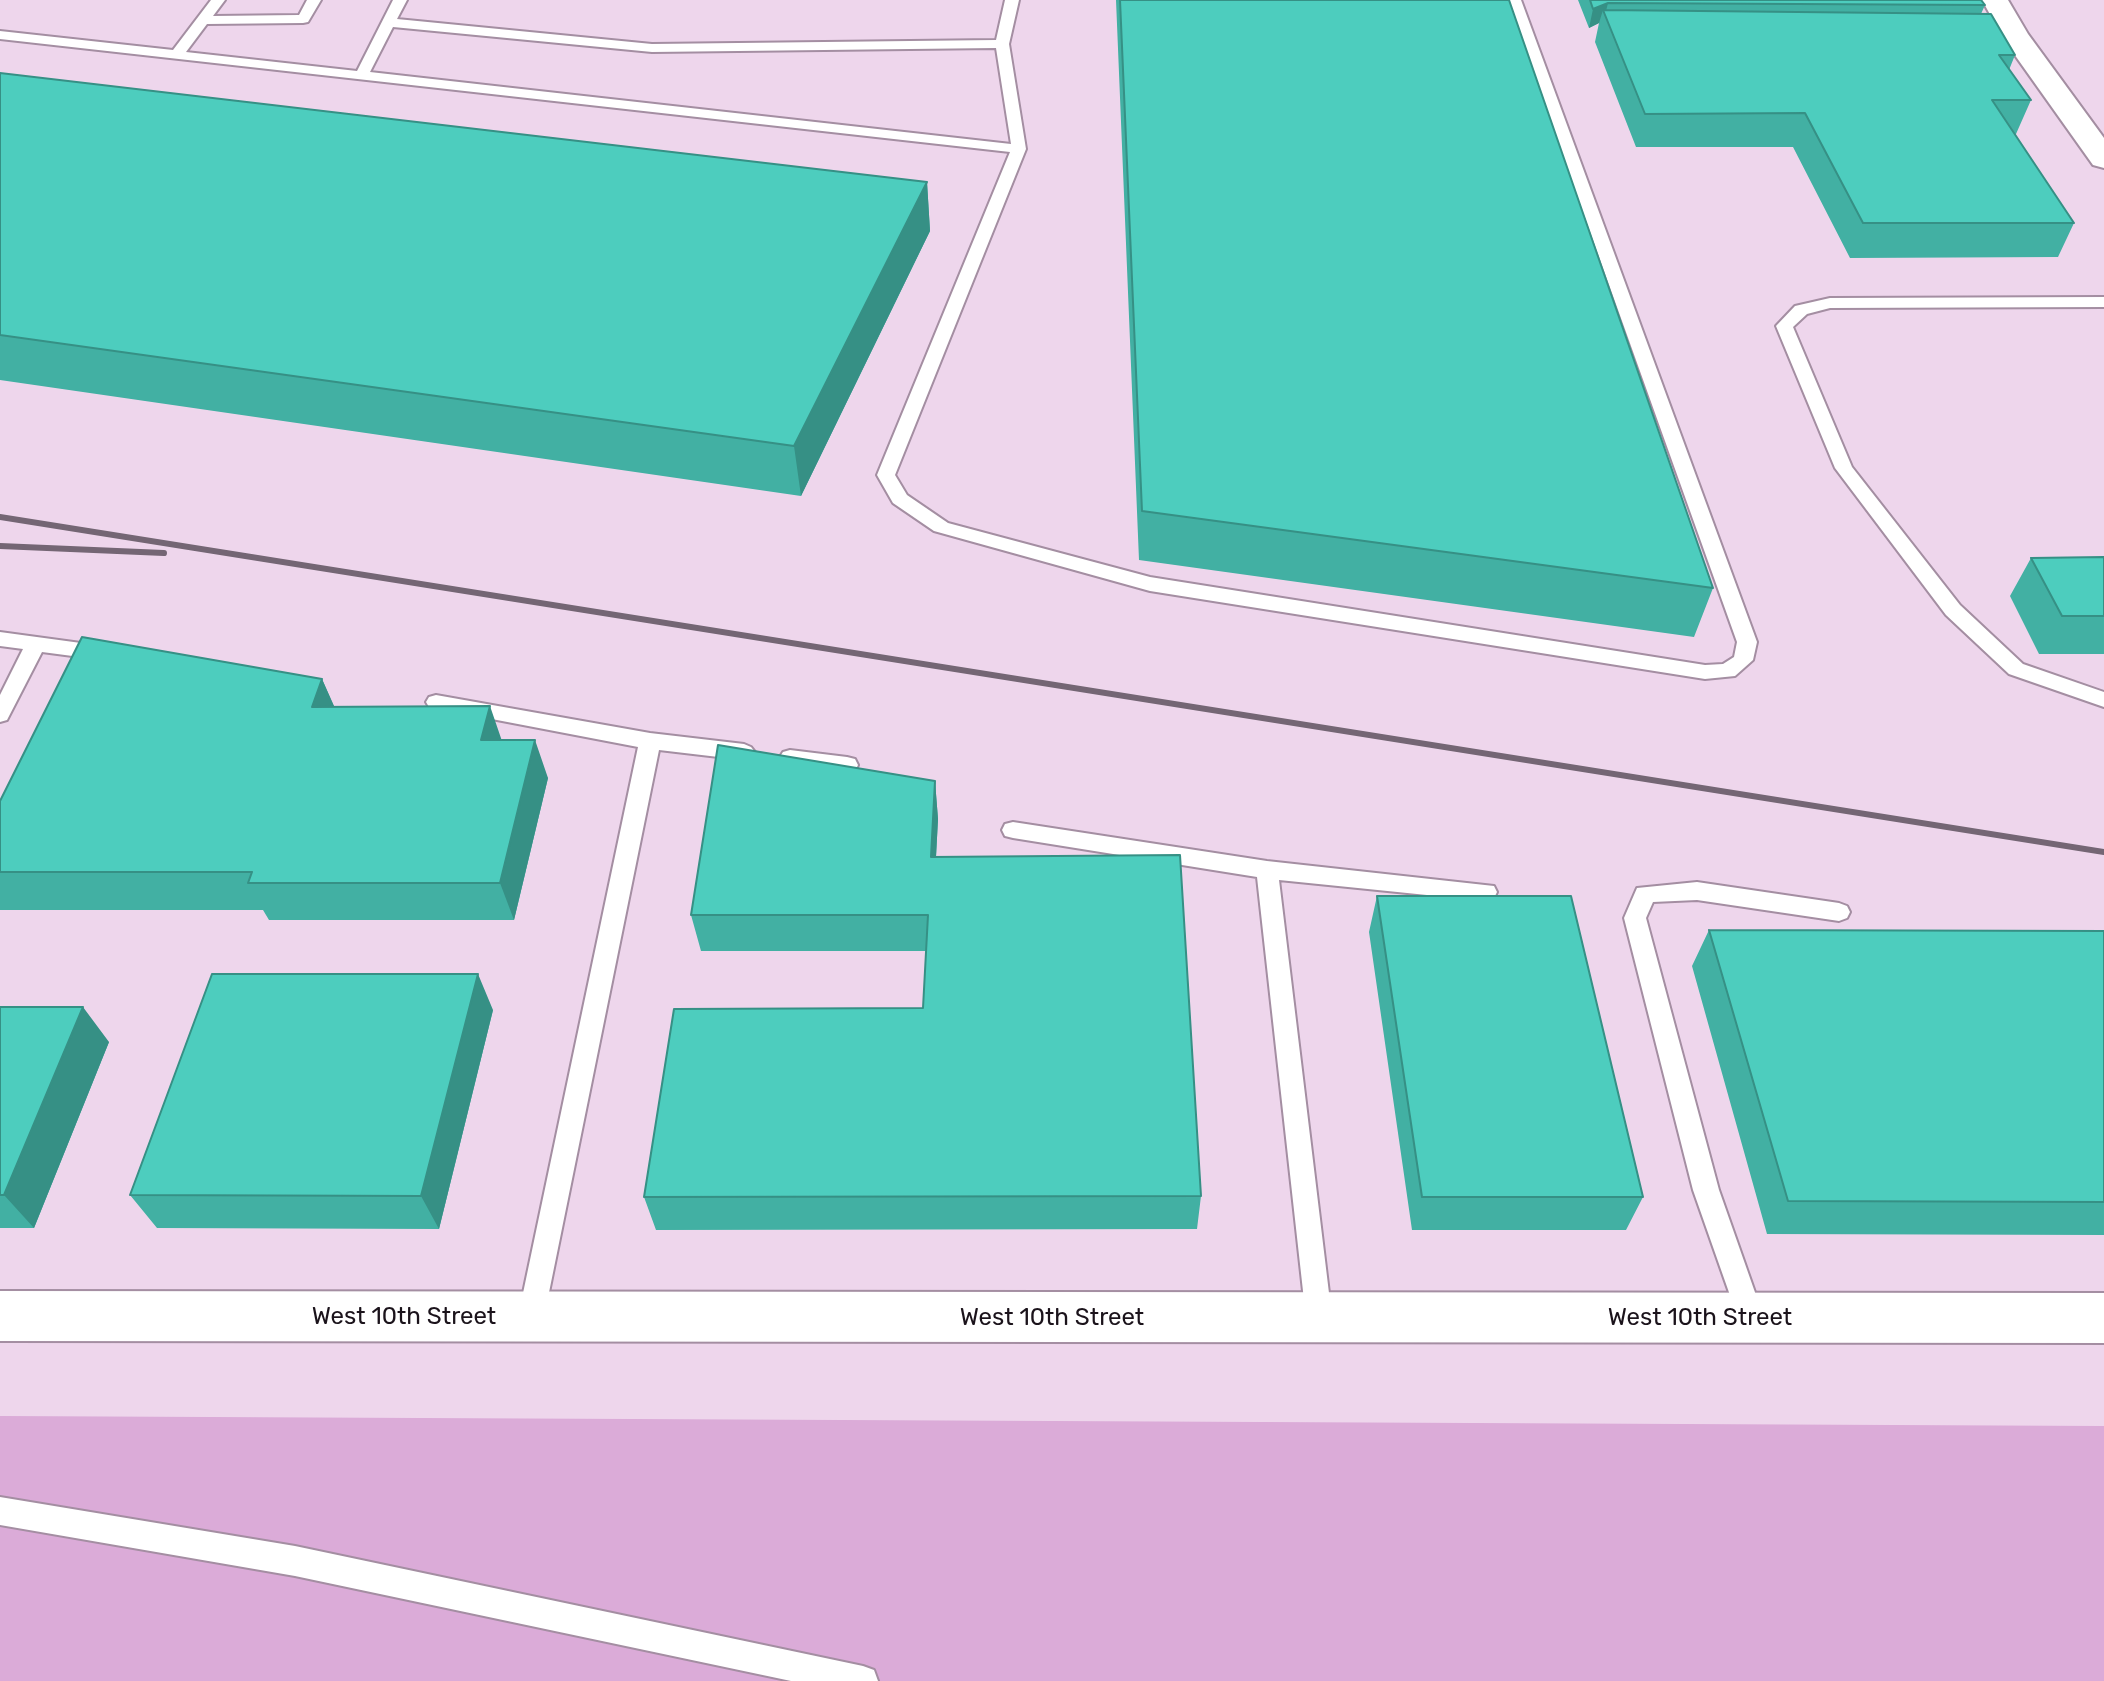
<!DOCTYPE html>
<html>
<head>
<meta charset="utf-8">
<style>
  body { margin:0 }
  canvas { display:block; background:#eed6ec }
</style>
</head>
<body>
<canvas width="2104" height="1681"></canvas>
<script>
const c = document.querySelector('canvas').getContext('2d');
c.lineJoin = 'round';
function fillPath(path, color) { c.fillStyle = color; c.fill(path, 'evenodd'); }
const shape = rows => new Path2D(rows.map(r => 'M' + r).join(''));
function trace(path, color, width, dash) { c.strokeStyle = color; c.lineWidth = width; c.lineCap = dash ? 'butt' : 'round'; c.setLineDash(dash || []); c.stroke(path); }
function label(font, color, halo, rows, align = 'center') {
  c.font = font + ' Rubik,sans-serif'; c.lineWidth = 7; c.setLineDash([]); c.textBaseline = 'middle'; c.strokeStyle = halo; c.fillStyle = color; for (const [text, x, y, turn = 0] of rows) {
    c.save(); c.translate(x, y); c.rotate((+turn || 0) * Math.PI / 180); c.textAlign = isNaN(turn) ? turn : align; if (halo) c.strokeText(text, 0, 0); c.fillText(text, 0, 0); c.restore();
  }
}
const green = shape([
  [0,1416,2104,1426,2104,1681,0,1681]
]);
const service = shape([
  [211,0,225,0,213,16,299,15,307,0,321,0,308,22,303,23,207,24,186,52,357,71,393,0,407,0,397,19,652,44,996,40,1005,0,1019,0,1009,44,1026,149,895,475,907,495,948,523,1150,577,1705,665,1723,664,1734,657,1737,642,1507,0,1521,0,1757,642,1753,660,1735,676,1705,679,1150,591,934,531,893,503,877,475,1010,152,0,39,0,31,173,50,211,0],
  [393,27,652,52,996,48,1011,144,370,72,393,27],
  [2104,297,2104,307,1830,308,1807,314,1793,327,1852,467,1960,605,2023,664,2104,692,2104,707,2009,674,1946,615,1835,468,1776,326,1795,306,1830,298,2104,297],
  [0,632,103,646,113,653,103,660,42,652,7,720,0,722,0,695,23,649,0,646,0,632],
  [436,695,650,733,744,744,751,747,755,752,751,757,744,760,659,750,544,1317,541,1326,531,1330,521,1326,518,1317,638,747,429,707,426,702,429,697,436,695],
  [790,750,847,757,855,759,858,765,855,771,847,773,783,764,779,758,783,752,790,750],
  [1013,822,1267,861,1494,886,1497,892,1494,898,1486,901,1279,880,1332,1318,1329,1327,1319,1331,1309,1327,1306,1318,1257,877,1013,838,1005,836,1002,830,1005,824,1013,822],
  [1697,882,1839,903,1847,906,1850,912,1847,918,1839,921,1697,900,1653,902,1646,918,1719,1190,1764,1318,1761,1327,1751,1331,1741,1327,1738,1318,1693,1190,1624,918,1637,888,1697,882],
  [0,1497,295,1546,863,1666,874,1670,878,1681,791,1681,295,1576,0,1525,0,1497]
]);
const minor = shape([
  [1982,0,2008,0,2028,34,2104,138,2104,168,2093,165,2007,44,1936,41,1932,35,1936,29,1946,27,1997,27,1982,0]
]);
const tertiary = shape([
  [0,1291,2104,1293,2104,1343,0,1341,0,1291]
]);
const rail = shape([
  [0,517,2104,852],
  [0,546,164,553]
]);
const wall = shape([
  [1116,0,1509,0,1713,588,1694,637,1139,560],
  [1578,0,1981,0,1985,5,1981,14,2015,55,2009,70,2031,100,2016,134,2015,134,2074,223,2058,257,1850,258,1793,147,1636,147,1595,42,1599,23,1589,28],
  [0,73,927,182,930,231,801,496,0,380],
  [2104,557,2104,654,2039,654,2010,596,2031,558],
  [322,679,334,707,501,740,548,778,514,920,269,920,263,910,0,910,0,801],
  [935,781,938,819,936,857,1201,1196,1197,1229,656,1230,644,1197,923,1008,926,951,701,951,691,915],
  [1377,896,1643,1197,1626,1230,1412,1230,1369,932],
  [1709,930,2104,931,2104,1235,1767,1234,1692,966],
  [0,1007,109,1042,34,1228,0,1228],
  [493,1010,439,1229,157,1228,130,1195]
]);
const shadedWall = shape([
  [1608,3,1605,15,1603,10,1599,23,1589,28,1593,9],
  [927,182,930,231,801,496,794,446],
  [322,679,339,717,312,707],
  [490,706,503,744,481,740],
  [535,740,548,778,514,920,500,883],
  [935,781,938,819,934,894,931,857],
  [478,974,493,1010,439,1229,421,1196],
  [83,1007,109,1042,34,1228,4,1195]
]);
const building = shape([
  [1120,0,1509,0,1713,588,1142,511,1120,0],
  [1590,0,1981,0,1985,5,1608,3,1593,9,1590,0],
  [1603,10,1991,14,2015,55,1999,55,2031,100,1992,100,2074,223,1863,223,1805,113,1645,114,1603,10],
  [0,73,927,182,794,446,0,335,0,73],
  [2104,557,2104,616,2062,616,2031,558,2104,557],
  [82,637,322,679,312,707,490,706,481,740,535,740,500,883,248,883,252,872,0,872,0,801,82,637],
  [718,745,935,781,931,857,1180,855,1201,1196,644,1197,674,1009,923,1008,928,915,691,915,718,745],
  [1377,896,1571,896,1643,1197,1422,1197,1377,896],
  [1709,930,2104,931,2104,1202,1788,1201,1709,930],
  [212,974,478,974,421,1196,130,1195,212,974],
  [0,1007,83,1007,4,1195,0,1195,0,1007]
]);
const nearStreetnames = [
  ["West 10th Street",404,1317],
  ["West 10th Street",1052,1318],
  ["West 10th Street",1700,1318]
];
fillPath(green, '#dbabd8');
trace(service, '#a48ea2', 4);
trace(minor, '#a48ea2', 4);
trace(tertiary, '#a48ea2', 4);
fillPath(service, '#fff');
fillPath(minor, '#fff');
fillPath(tertiary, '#fff');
trace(rail, '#746674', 6);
fillPath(wall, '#42b0a3');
fillPath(shadedWall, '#369085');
fillPath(building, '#4dcdbe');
trace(building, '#369085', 2);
label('24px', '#1b131b', '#fff', nearStreetnames);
</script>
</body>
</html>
